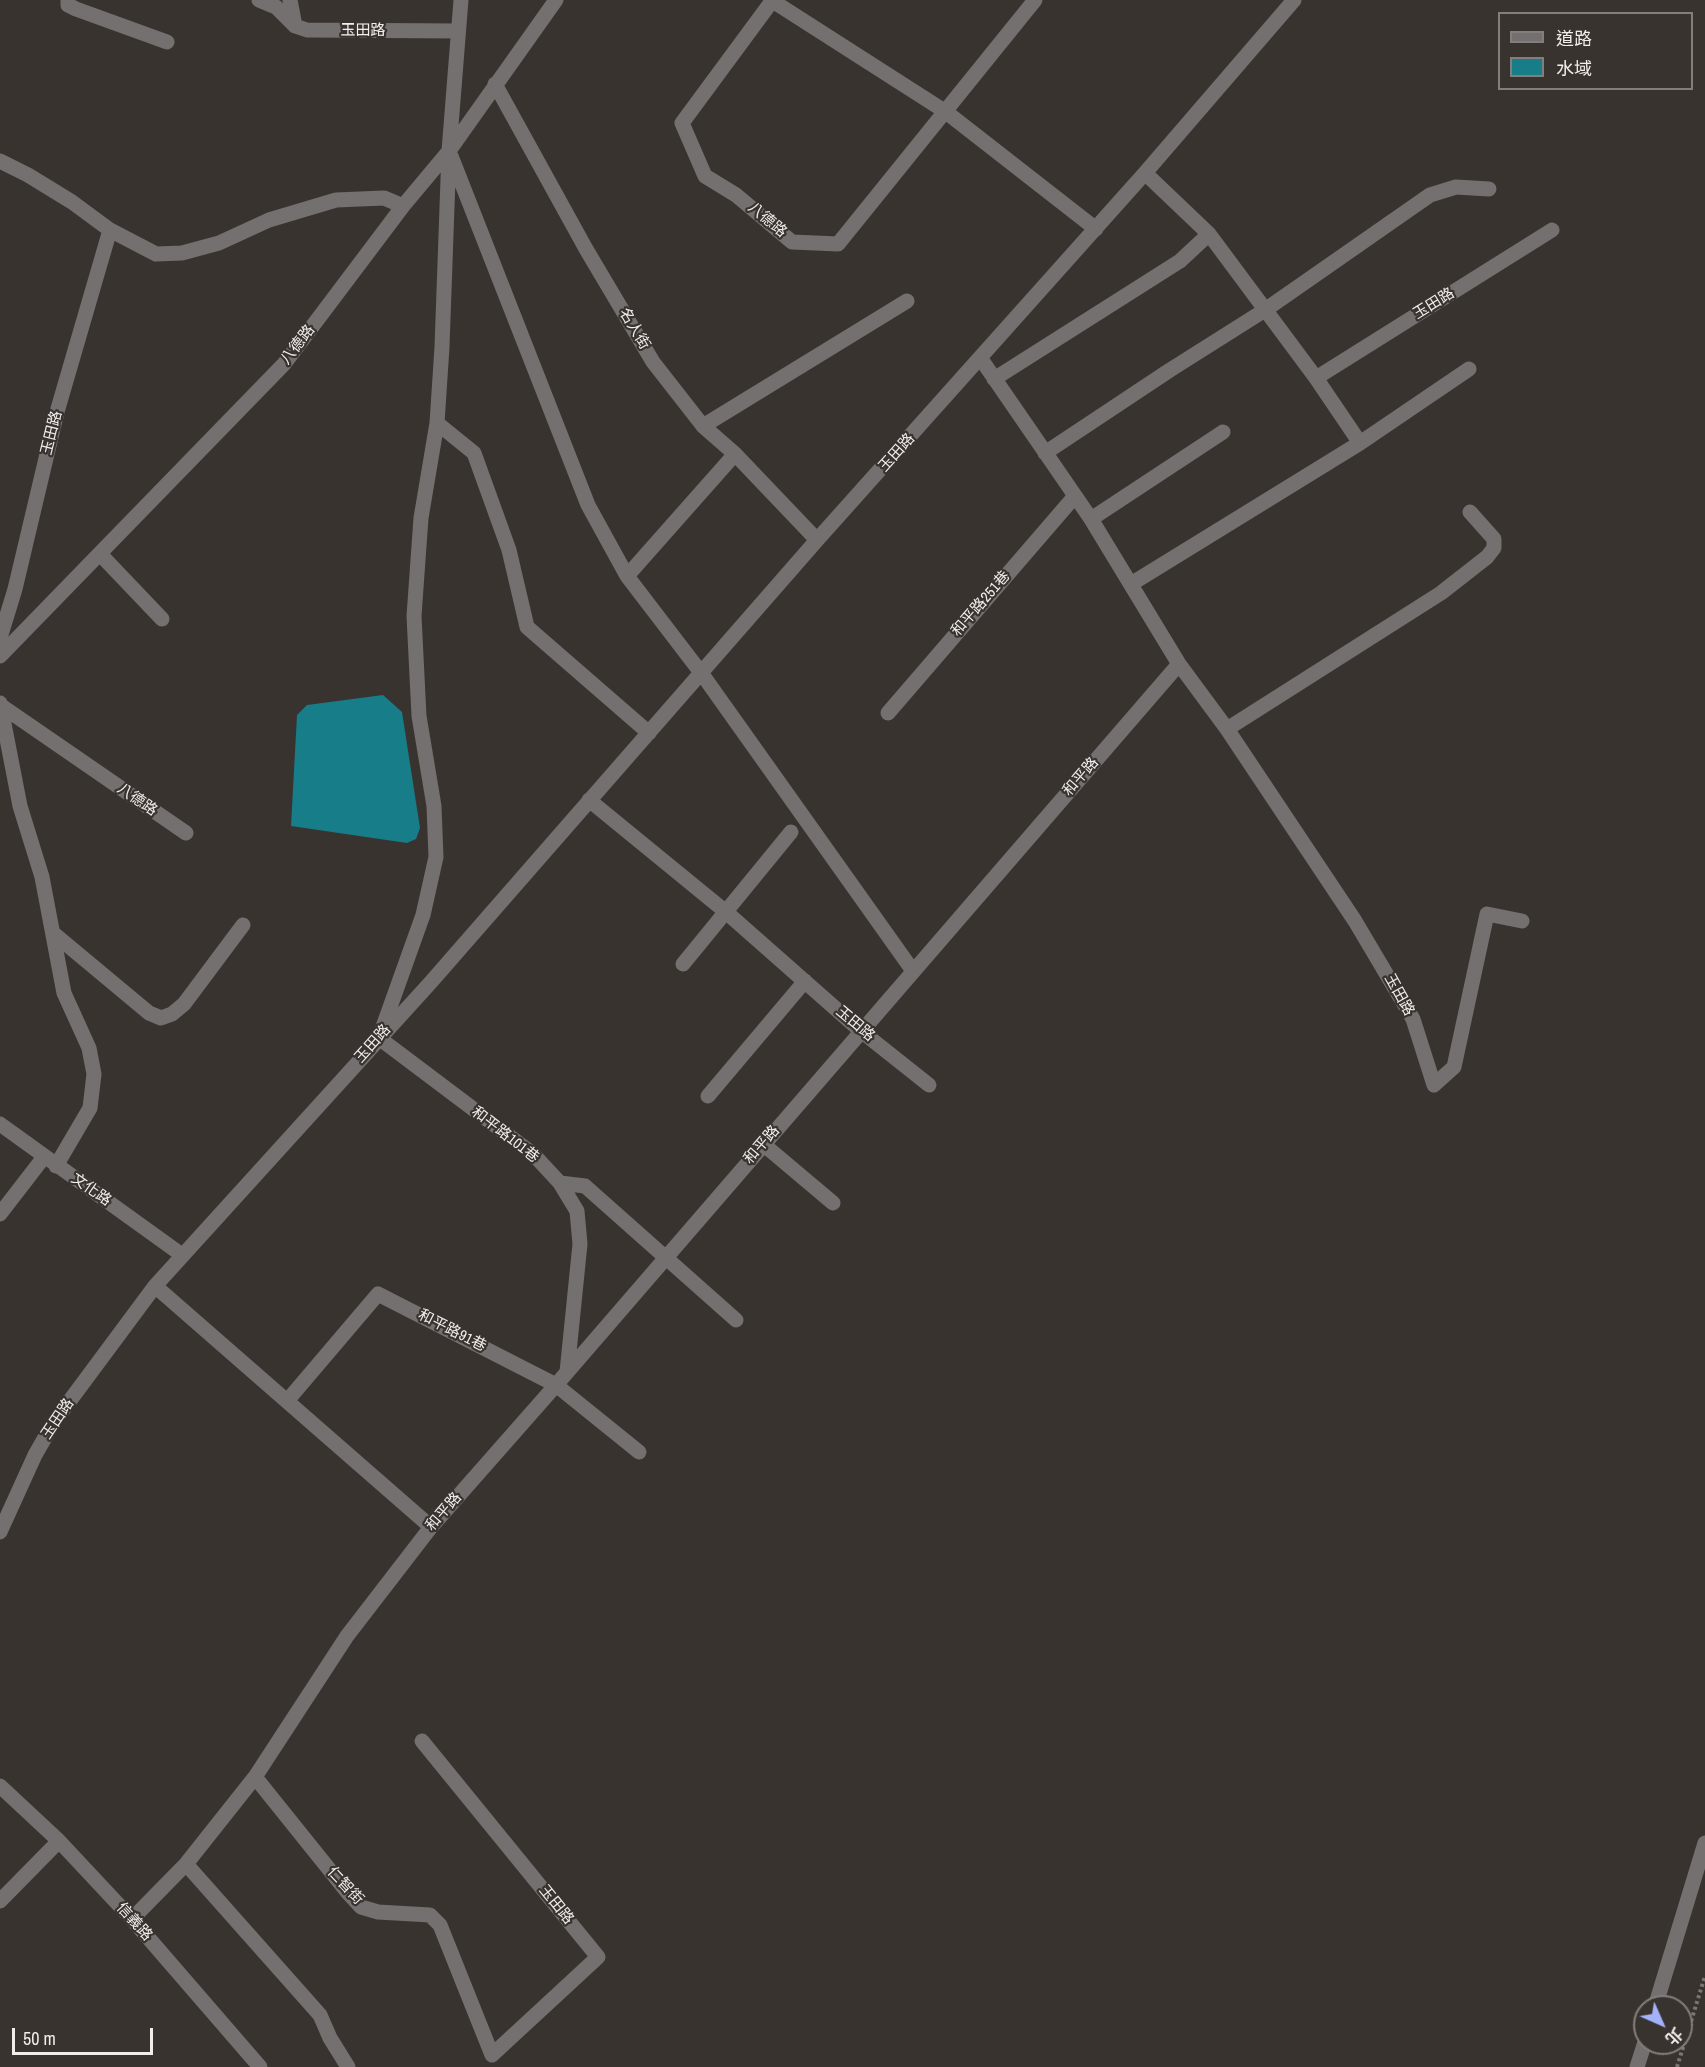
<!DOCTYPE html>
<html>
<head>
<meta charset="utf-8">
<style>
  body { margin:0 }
  #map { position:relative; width:1705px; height:2067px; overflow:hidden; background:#393330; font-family:"Archivo Narrow","Noto Sans TC",sans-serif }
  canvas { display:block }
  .legend { position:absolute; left:1498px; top:12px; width:195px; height:78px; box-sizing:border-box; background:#393330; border:2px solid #837d7b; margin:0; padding:8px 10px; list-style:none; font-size:18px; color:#f1edeb }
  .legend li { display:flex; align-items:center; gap:12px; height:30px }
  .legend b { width:30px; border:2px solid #837d7b }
  .north { position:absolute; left:1633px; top:1995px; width:60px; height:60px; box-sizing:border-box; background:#393330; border:2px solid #837d7b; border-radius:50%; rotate:135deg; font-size:16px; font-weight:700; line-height:24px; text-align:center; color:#f1edeb }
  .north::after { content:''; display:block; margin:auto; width:21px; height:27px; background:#a4b2fc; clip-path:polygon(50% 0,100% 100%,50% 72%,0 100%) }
  .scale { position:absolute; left:12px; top:2028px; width:141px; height:27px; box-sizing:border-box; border:3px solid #f1edeb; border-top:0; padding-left:8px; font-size:18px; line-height:21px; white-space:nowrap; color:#f1edeb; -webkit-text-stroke:4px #393330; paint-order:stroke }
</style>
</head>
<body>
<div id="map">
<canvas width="1705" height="2067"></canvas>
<ul class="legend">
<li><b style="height:8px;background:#73706f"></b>道路</li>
<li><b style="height:16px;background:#177d89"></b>水域</li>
</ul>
<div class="north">北</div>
<div class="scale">50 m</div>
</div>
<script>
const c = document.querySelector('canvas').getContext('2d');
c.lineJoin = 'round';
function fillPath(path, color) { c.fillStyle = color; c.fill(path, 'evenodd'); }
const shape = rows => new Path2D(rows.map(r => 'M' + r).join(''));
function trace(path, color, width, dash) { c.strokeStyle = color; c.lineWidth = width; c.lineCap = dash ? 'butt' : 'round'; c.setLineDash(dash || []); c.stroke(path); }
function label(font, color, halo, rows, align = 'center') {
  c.font = font + ' "Archivo Narrow","Noto Sans TC",sans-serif'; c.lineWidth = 4.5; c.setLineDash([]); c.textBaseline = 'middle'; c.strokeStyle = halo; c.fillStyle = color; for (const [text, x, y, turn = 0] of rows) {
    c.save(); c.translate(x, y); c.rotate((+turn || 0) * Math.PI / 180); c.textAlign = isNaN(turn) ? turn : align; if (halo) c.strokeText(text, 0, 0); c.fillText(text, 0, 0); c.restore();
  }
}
const water = shape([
  [383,695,402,712,420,828,416,839,407,843,291,826,297,715,307,705]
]);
const path = shape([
  [1677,2067,1705,1976]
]);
const minor = shape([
  [68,0,68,5,76,9,167,42],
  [259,0,276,7,295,26],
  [290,0,295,26,307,30,458,31],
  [461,0,449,151,442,347,437,423,421,518,414,616,419,716,434,806,436,857,423,915,379,1038,533,1154,560,1183,577,1211,580,1244,567,1372],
  [771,0,946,112,1096,229],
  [772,1,682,123,705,176,736,195,792,242,838,244,1035,0],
  [495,84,586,249,653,362,703,426,735,454,817,540],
  [451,156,588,505,627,576,702,674,913,971],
  [0,161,28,175,72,202,110,230,156,254,182,253,219,243,269,220,336,200,384,198,403,206],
  [1145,173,1209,234,1316,378,1360,443],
  [981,359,1091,519,1179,664,1227,729,1355,921,1413,1019,1434,1085,1454,1067,1487,914,1522,921],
  [1316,378,1552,230],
  [994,379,1180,261,1209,234],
  [437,423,474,453,509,550,527,627,649,733],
  [703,426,907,301],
  [1045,453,1170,370,1265,310,1430,195,1456,187,1489,189],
  [1091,519,1223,432],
  [100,554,162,619],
  [627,576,735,454],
  [1131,584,1360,443,1469,369],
  [0,638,15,589,57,412,110,230],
  [0,656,284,364,403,206,449,151,556,0],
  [0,703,20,806,42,877,64,993,89,1048,94,1074,90,1108,56,1166],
  [0,705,186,833],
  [888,713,1075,496],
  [1227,729,1441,593,1487,557,1494,548,1494,539,1470,512],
  [589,800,726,912,861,1031,929,1085],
  [53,933,149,1013,161,1018,172,1014,184,1004,243,925],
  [683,964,791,832],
  [708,1096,805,981],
  [0,1124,182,1255],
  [763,1144,833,1203],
  [560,1183,585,1186,736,1320],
  [0,1214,44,1157],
  [155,1286,431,1527],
  [287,1401,378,1294,556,1385,639,1452],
  [0,1532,35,1455,54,1422,155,1286,431,982,817,540,1145,173,1294,0],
  [255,1777,349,1894,361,1907,378,1912,430,1915,440,1925,492,2055,598,1957,422,1741],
  [0,1786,59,1841,132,1919,260,2067],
  [186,1864,320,2015,330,2038,348,2067],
  [0,1901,59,1841],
  [132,1919,186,1864,255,1777,347,1636,431,1527,556,1385,1179,664],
  [1655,2007,1705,1843],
  [1637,2067,1645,2042]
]);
const streetNames = [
  ["玉田路",363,31],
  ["八德路",767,220,40],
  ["玉田路",1434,304,-32],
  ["名人街",634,329,59],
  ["八德路",298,345,-52],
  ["玉田路",52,433,-76],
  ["玉田路",897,453,-48],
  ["和平路251巷",981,604,-49],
  ["和平路",1081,777,-49],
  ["八德路",137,800,35],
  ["玉田路",1399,995,61],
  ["玉田路",855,1024,40],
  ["玉田路",373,1044,-48],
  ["和平路101巷",505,1135,38],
  ["和平路",762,1145,-49],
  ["文化路",91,1190,35],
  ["和平路91巷",452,1331,27],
  ["玉田路",58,1419,-56],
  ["和平路",444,1512,-49],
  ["仁智街",345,1886,47],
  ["玉田路",556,1905,51],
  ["信義路",134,1922,48]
];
fillPath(water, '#177d89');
trace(path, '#7b7673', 4, [3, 3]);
trace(minor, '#73706f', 15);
label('15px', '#f1edeb', '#393330', streetNames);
</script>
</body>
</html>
